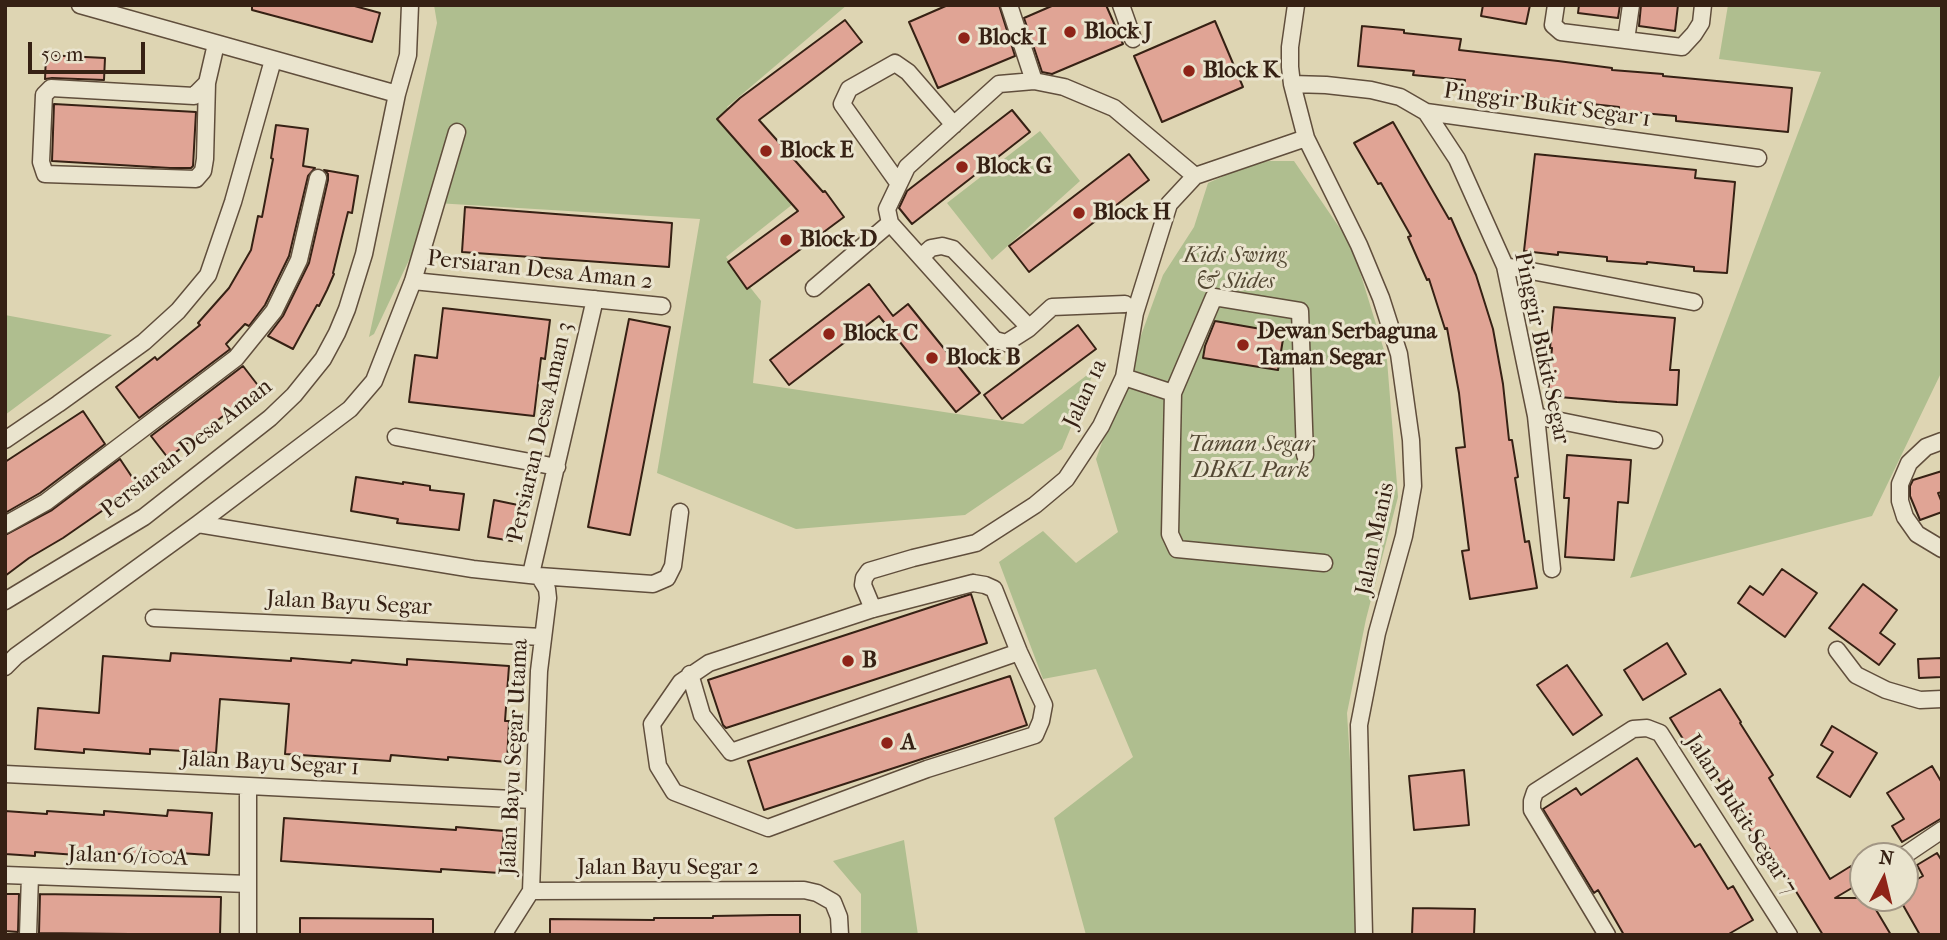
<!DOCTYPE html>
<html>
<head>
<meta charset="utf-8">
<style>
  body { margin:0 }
  #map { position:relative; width:1947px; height:940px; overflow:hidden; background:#ded5b3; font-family:"IM FELL French Canon",serif }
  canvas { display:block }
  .frame { position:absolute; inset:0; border:7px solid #362114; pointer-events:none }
  .north { position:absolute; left:1849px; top:842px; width:70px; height:70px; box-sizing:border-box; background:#eae4ce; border:2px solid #a29684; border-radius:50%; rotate:7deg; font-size:19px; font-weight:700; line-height:28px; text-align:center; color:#362114 }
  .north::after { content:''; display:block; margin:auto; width:24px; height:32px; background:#8f2418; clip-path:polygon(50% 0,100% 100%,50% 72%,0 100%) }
  .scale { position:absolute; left:28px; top:42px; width:117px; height:32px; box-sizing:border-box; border:4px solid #362114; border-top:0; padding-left:9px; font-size:21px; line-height:24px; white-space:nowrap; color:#362114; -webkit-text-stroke:5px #eae4ce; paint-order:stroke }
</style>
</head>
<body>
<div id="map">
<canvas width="1947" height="940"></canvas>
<div class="frame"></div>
<div class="north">N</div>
<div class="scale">50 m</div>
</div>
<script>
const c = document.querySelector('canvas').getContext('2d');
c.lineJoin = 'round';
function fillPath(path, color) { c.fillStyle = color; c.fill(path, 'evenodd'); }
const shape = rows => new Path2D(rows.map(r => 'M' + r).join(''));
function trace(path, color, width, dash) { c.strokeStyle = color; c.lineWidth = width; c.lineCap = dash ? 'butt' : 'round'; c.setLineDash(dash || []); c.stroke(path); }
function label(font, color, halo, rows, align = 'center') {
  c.font = font + ' "IM FELL French Canon",serif'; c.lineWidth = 6; c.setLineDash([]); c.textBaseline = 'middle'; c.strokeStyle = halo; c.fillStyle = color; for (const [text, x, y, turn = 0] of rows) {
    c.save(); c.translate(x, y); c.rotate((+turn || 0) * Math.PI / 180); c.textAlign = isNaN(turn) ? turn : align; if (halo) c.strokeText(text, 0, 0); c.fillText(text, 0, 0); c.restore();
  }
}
const green = shape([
  [434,5,847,5,727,107,798,200,726,257,761,301,753,383,1023,424,1095,369,1062,449,965,515,796,529,657,473,700,219,436,203,374,334,369,337,437,23],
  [1728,5,1942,5,1942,371,1872,516,1630,578,1821,72,1719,59],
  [1040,131,1080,181,992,260,947,203],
  [1269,161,1294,161,1352,246,1387,360,1398,497,1366,619,1347,713,1361,935,1086,935,1054,818,1133,757,1096,669,1043,679,999,562,1043,531,1076,563,1118,532,1096,459,1163,275,1194,227,1208,183,1249,165],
  [5,315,112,335,5,415],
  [904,840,918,935,861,935,861,894,833,861]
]);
const building = shape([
  [252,5,351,5,380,13,372,42,252,10,252,5],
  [948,5,999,5,1015,56,938,88,909,22,948,5],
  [1054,5,1106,5,1123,44,1052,74,1042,72,1024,18,1054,5],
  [1483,5,1530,5,1526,24,1481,16,1483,5],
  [1579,5,1620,5,1618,18,1578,13,1579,5],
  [1641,5,1678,5,1675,31,1639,26,1641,5],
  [845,20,862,42,759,120,823,192,825,191,844,217,747,289,728,262,798,211,717,119,740,98,845,20],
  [1215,21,1243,87,1162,122,1134,56,1215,21],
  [1362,26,1404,30,1404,33,1461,39,1459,50,1558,61,1612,68,1612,70,1663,74,1663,76,1792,88,1788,132,1676,121,1676,116,1619,111,1619,107,1464,90,1465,80,1413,75,1414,71,1358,66,1362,26],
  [46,55,105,58,104,80,52,78,45,79,46,55],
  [54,104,196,112,193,166,191,168,170,168,52,161,54,104],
  [1012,110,1030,132,912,224,899,208,907,191,1012,110],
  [1393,122,1449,219,1451,218,1476,275,1493,329,1503,384,1509,440,1512,440,1518,477,1515,478,1525,542,1529,541,1537,588,1470,599,1462,551,1469,550,1456,448,1465,447,1459,393,1447,328,1445,329,1429,279,1427,280,1408,237,1411,236,1381,183,1378,184,1354,143,1393,122],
  [276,125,308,129,303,166,315,168,308,176,289,256,265,305,249,326,245,324,226,344,230,349,229,350,139,418,116,387,155,357,157,360,200,325,198,323,229,288,251,250,258,216,262,217,273,159,271,158,276,125],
  [1129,154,1149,180,1029,272,1009,246,1129,154],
  [1535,154,1696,170,1695,178,1735,182,1727,273,1694,271,1694,267,1647,262,1647,264,1607,261,1607,257,1558,252,1558,255,1524,251,1535,154],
  [324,170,358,176,352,213,348,212,333,273,334,274,327,290,319,306,317,305,293,349,268,336,283,316,309,263,328,180,328,174,324,170],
  [465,207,672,223,669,267,462,252,465,207],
  [869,284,893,316,908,304,980,393,956,412,879,316,789,385,770,360,869,284],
  [1554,307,1675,318,1670,370,1679,370,1677,405,1617,402,1548,396,1552,348,1550,348,1554,307],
  [443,308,550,320,545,359,541,358,534,416,409,402,415,355,437,358,443,308],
  [629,319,670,327,630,535,588,527,629,319],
  [1215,321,1284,333,1278,370,1203,358,1205,346,1215,321],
  [1078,325,1096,349,1002,419,984,395,1078,325],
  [243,366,260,388,168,458,151,436,243,366],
  [83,411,105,444,40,493,5,513,5,462,83,411],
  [1567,455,1631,460,1628,503,1618,502,1614,560,1565,557,1569,498,1564,498,1567,455],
  [120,459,136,483,125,495,63,538,29,558,5,576,5,535,52,510,120,459],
  [1942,471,1942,492,1938,493,1942,503,1942,512,1920,520,1910,496,1910,486,1913,480,1942,471],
  [356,477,403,484,403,482,430,486,430,490,464,494,459,530,397,523,398,519,351,511,356,477],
  [494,500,518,505,512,541,488,537,494,500],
  [1782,569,1817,593,1785,637,1738,603,1750,586,1763,595,1782,569],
  [1863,584,1897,610,1880,633,1895,644,1879,665,1829,628,1863,584],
  [971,594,987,643,726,728,723,725,708,680,971,594],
  [1667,643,1686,674,1643,700,1624,670,1667,643],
  [171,653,291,661,291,658,351,663,352,660,407,665,407,659,509,666,505,721,509,721,507,762,448,757,448,760,391,755,390,761,285,754,289,704,220,699,216,753,150,749,150,754,84,749,84,753,35,749,38,708,99,713,103,656,170,661,171,653],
  [1942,658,1942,677,1919,678,1918,659,1942,658],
  [1567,665,1602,715,1573,735,1537,685,1567,665],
  [1010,676,1027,725,764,810,748,761,1010,676],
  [1720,689,1741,722,1740,723,1773,775,1769,778,1830,879,1851,866,1862,882,1835,898,1869,898,1891,935,1823,935,1766,843,1760,846,1699,748,1691,752,1670,718,1720,689],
  [1832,726,1877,753,1850,797,1817,777,1833,752,1821,745,1832,726],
  [1637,758,1695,847,1700,844,1728,889,1733,886,1753,920,1727,935,1624,935,1598,890,1594,893,1543,809,1576,788,1581,795,1637,758],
  [1932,766,1942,783,1942,818,1902,842,1892,826,1904,819,1887,793,1932,766],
  [1464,770,1469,825,1414,830,1409,776,1464,770],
  [168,810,212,813,209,855,150,851,149,856,92,852,91,856,35,852,35,856,5,854,5,811,47,814,47,811,104,815,104,811,167,816,168,810],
  [284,818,456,830,456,827,504,831,500,873,441,869,441,872,281,861,284,818],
  [1937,853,1942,861,1942,935,1920,935,1899,898,1905,898,1905,886,1923,876,1917,865,1937,853],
  [5,894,19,894,18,932,5,931,5,894],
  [40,894,221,897,220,935,39,933,40,894],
  [1413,908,1475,909,1474,935,1412,935,1413,908],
  [771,915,800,915,800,935,550,935,550,919,654,920,654,918,713,918,713,916,771,915],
  [300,918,433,919,433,935,300,935,300,918]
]);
const minor = shape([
  [80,5,397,94],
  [1009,5,1034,81],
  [1121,5,1133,39],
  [1296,5,1290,47,1290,67,1292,84,1306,138,1359,245,1381,298,1399,354,1411,440,1413,486,1404,536,1377,633,1359,725,1364,935],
  [1556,5,1553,25,1561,32,1682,47,1694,34,1701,23,1703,5],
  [1626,40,1631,5],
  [207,83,205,159,203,171,196,179,45,174,41,162,44,95,51,88,194,96,207,83,216,44],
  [1292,84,1326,85,1371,90,1400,97,1426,112,1758,158],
  [1426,112,1457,159,1505,266,1536,416,1552,569],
  [899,184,842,104,849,89,895,63,908,72,954,125],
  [921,257,931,248,942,246,953,249,1025,323,1028,329,1006,343,995,340,890,223,887,209,907,167,999,84,1034,81,1064,87,1114,108,1195,176],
  [1505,266,1694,302],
  [413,281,662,306],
  [814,288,890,223],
  [1028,329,1052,307,1125,304],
  [1124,377,1173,393,1214,297,1300,311,1305,455],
  [1173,393,1170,534,1177,549,1324,563],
  [1536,416,1654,440],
  [396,437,557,467],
  [5,440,58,404,144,342,178,311,208,275,233,202,273,60],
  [1942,441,1926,447,1909,463,1900,484,1900,501,1905,517,1917,534,1942,549],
  [198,524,473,569,539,576,653,584,667,578,673,566,680,512],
  [5,525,46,502,236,358,274,311,299,260,318,178],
  [531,574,595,299],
  [973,583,985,585,994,589,1019,652,1044,705,1041,721,1035,735,927,769,768,828,674,792,658,766,652,724,681,682,709,663,873,609,973,583],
  [5,601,144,517,270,418,294,395,323,359,337,333,347,309,364,254,397,94,408,55,410,5],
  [873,609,863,585,864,578,869,571,913,558,976,543,1035,505,1066,479,1101,426,1124,377,1135,313,1169,204,1195,176,1306,138],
  [154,618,353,627,542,637],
  [1837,650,1856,675,1886,690,1920,700,1942,699],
  [5,667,16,656,198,524,350,409,374,381,413,281,457,132],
  [690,674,702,715,731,752,1019,652],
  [5,774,533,800],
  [1894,856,1905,855,1942,830],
  [5,875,248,884],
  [531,891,804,890,817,893,833,902,839,917,840,935],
  [28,935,30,876],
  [248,935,248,786],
  [503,935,531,891,539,671,548,598,547,589,539,576],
  [1607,935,1532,810,1532,801,1535,792,1633,729,1647,728,1660,733,1789,935]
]);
const markers = [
  [1070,32,7,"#8f2418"],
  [964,38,7,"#8f2418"],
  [1189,71,7,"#8f2418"],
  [766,151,7,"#8f2418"],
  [962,167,7,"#8f2418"],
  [1079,213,7,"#8f2418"],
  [786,240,7,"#8f2418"],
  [829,334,7,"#8f2418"],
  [1243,345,7,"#8f2418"],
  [932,358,7,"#8f2418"],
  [848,661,7,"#8f2418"],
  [887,743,7,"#8f2418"]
];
const poiNames = [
  ["Block J",1084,32],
  ["Block I",978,38],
  ["Block K",1203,71],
  ["Block E",780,151],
  ["Block G",976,167],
  ["Block H",1093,213],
  ["Block D",800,240],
  ["Dewan Serbaguna",1257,332],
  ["Taman Segar",1257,358],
  ["Block C",843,334],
  ["Block B",946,358],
  ["B",862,661],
  ["A",901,743]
];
const streetNames = [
  ["Pinggir Bukit Segar 1",1547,106,8],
  ["Persiaran Desa Aman 2",540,271,6],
  ["Pinggir Bukit Segar",1541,348,78],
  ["Jalan 1a",1086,394,-65],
  ["Persiaran Desa Aman 3",541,432,-77],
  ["Persiaran Desa Aman",187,449,-38],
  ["Jalan Manis",1376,539,-78],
  ["Jalan Bayu Segar",349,604,3],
  ["Jalan Bayu Segar Utama",515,757,-87],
  ["Jalan Bayu Segar 1",270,764,3],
  ["Jalan Bukit Segar 7",1740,815,57],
  ["Jalan 6/100A",128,857,2],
  ["Jalan Bayu Segar 2",668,868]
];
const parkNames = [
  ["Kids Swing",1235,256],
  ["& Slides",1235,282],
  ["Taman Segar",1251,445],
  ["DBKL Park",1251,471]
];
fillPath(green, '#afbe8f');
fillPath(building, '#e0a495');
trace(building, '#362114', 2);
trace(minor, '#604e3c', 19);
trace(minor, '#eae4ce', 16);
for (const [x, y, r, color] of markers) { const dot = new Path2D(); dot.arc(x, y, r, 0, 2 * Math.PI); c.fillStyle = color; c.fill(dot); trace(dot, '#eae4ce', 2.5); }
label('bold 23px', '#362114', '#eae4ce', poiNames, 'left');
label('23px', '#362114', '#eae4ce', streetNames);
label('italic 23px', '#544833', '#eae4ce', parkNames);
</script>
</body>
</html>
